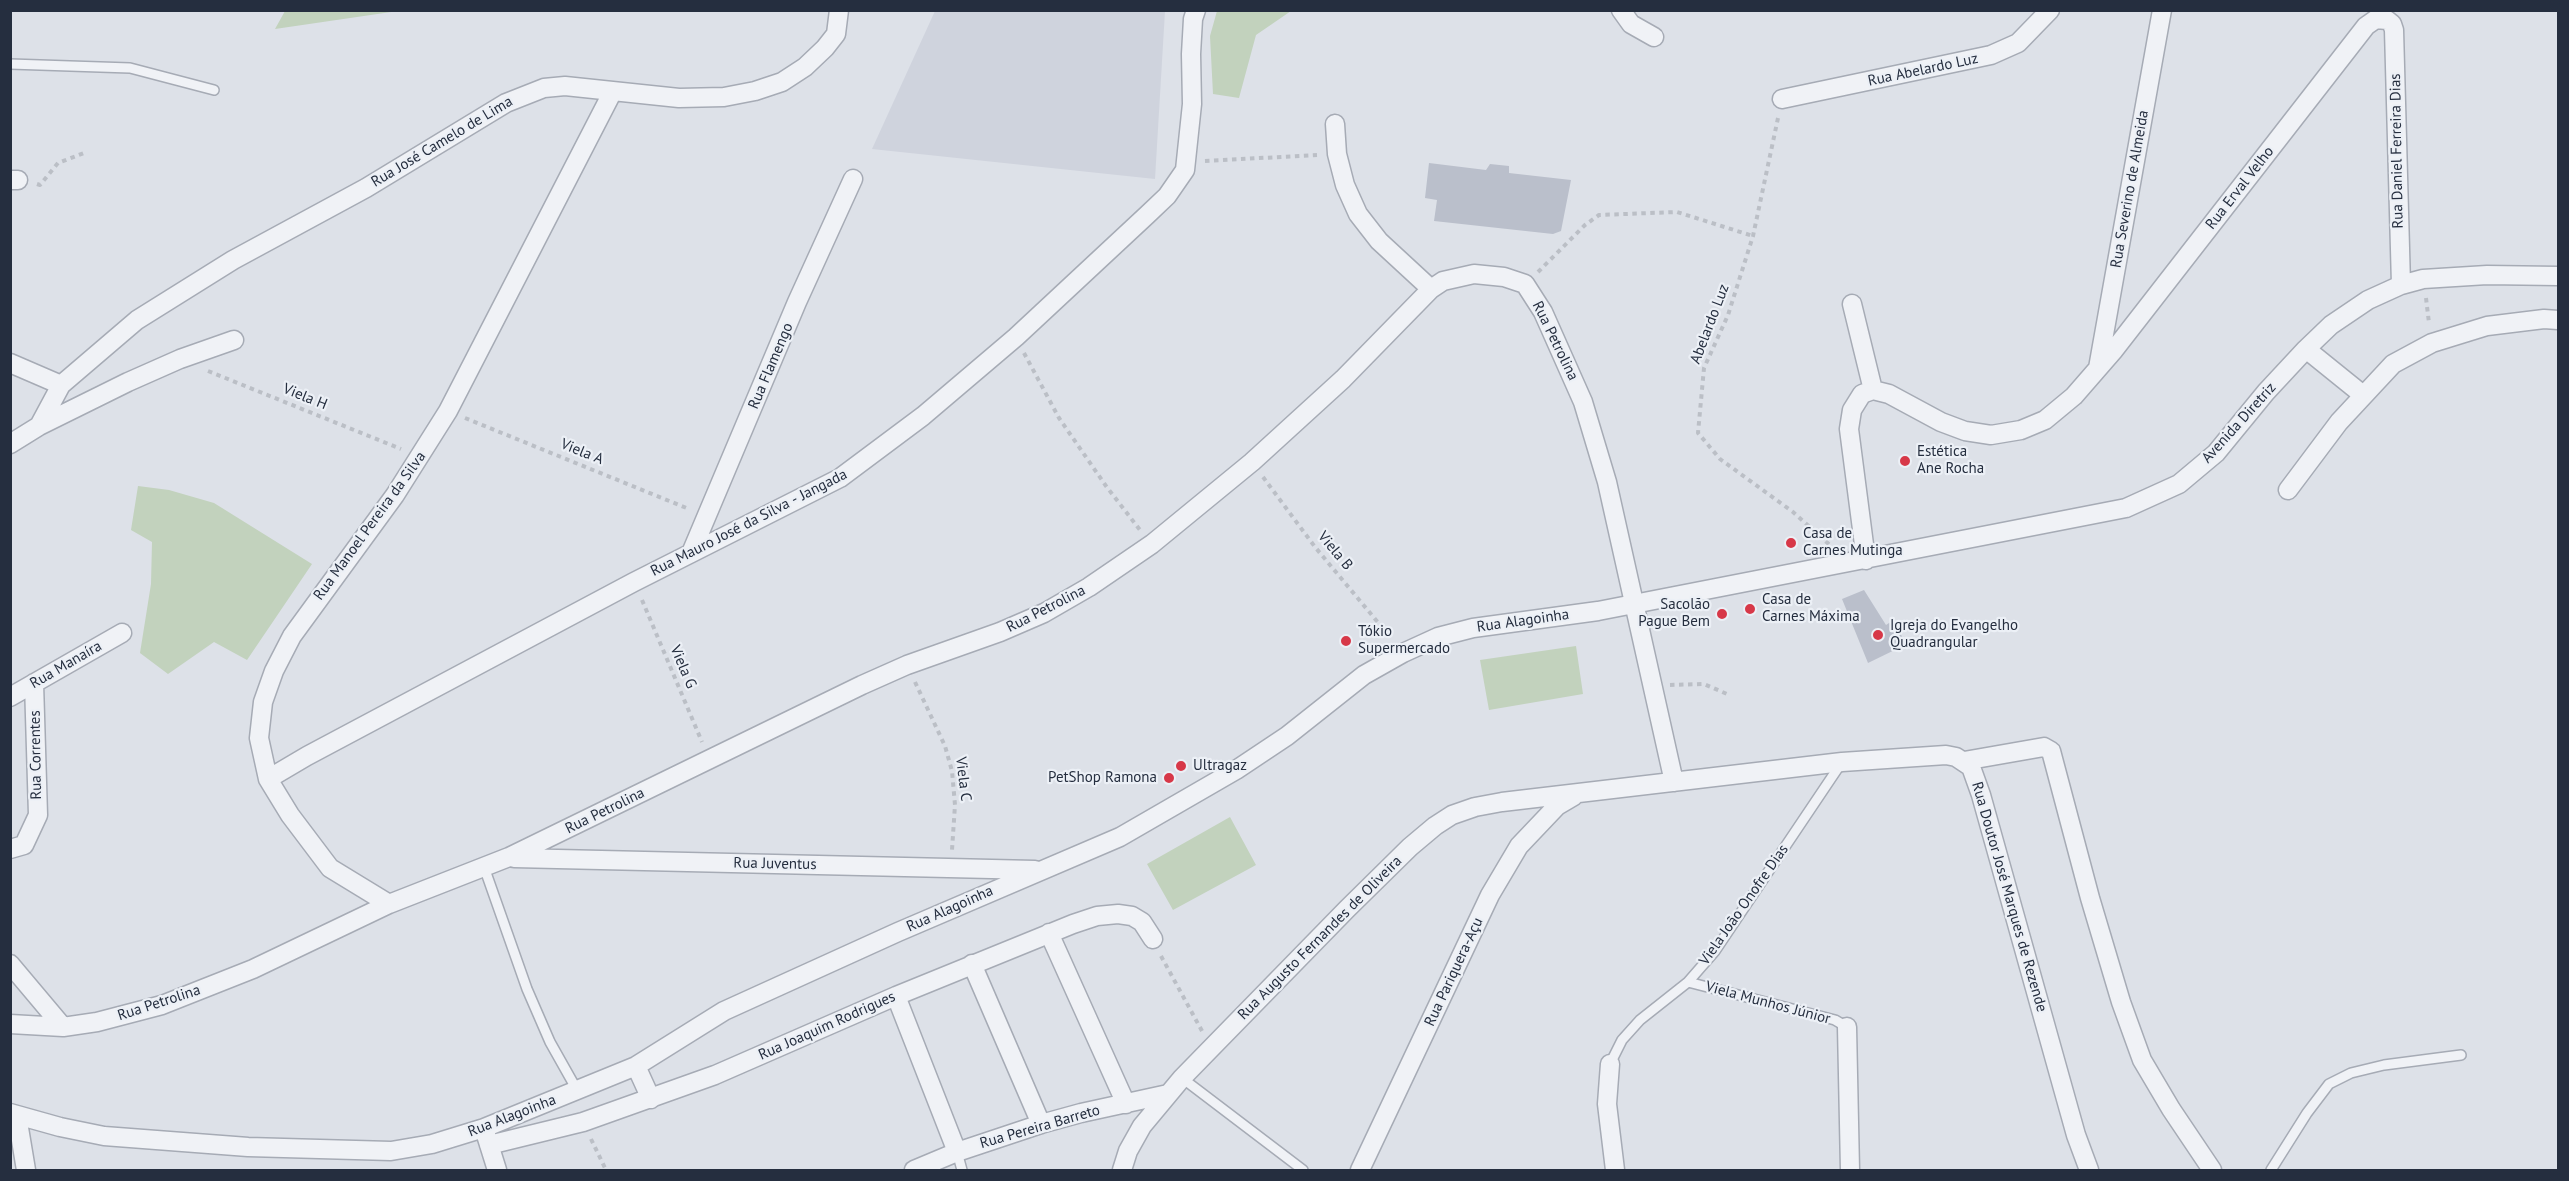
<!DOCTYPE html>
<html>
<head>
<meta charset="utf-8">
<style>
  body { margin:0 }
  #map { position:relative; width:2569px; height:1181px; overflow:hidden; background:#dde1e8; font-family:"PT Sans",sans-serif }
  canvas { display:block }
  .frame { position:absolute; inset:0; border:12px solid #252e3f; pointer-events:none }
</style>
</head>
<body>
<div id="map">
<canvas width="2569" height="1181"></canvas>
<div class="frame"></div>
</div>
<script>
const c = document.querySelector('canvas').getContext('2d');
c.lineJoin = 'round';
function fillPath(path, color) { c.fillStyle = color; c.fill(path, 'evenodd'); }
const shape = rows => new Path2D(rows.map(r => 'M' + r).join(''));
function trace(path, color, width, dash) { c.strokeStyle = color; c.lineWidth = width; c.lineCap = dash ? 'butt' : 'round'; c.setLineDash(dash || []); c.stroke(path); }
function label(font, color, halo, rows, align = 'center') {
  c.font = font + ' "PT Sans",sans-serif'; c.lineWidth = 4.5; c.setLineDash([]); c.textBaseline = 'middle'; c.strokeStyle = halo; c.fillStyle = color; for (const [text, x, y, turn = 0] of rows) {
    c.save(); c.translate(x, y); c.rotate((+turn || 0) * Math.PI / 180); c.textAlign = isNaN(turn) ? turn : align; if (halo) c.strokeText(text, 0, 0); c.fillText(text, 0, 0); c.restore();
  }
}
const built = shape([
  [935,11,1165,11,1155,179,872,149]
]);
const green = shape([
  [285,11,285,10,398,11,275,29],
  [1217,11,1291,11,1256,35,1239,98,1213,94,1210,36],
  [138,486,169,490,214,503,312,564,247,660,214,642,168,674,140,653,151,584,152,542,131,530],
  [1576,646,1583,694,1489,710,1480,660],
  [1230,817,1256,865,1173,910,1147,864]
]);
const building = shape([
  [1429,163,1486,170,1490,164,1509,166,1509,173,1571,180,1561,231,1553,234,1434,221,1437,200,1425,198],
  [1864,590,1886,625,1892,621,1907,644,1868,663,1842,599]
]);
const path = shape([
  [1778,118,1753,236,1728,315,1704,368,1698,433,1720,459,1793,512,1831,546],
  [1205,161,1317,155],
  [37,184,40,185,58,163,84,153],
  [1538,272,1585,225,1599,215,1677,212,1753,236],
  [2426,298,2429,323],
  [1024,353,1059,418,1106,486,1140,530],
  [208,371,401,449],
  [465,418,689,509],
  [1263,477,1315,547,1391,638],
  [642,600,702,742],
  [915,682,945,746,952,771,955,805,952,850],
  [1670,685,1704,684,1727,694],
  [1161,956,1202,1031],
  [591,1139,606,1170]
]);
const lane = shape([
  [10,64,130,68,214,90],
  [484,867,527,989,550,1042,577,1090],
  [1688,982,1835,1020,1847,1027],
  [1610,1064,1622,1040,1640,1020,1688,982,1715,951,1842,762],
  [1182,1078,1303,1170],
  [957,1152,962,1170],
  [2271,1170,2307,1113,2329,1084,2351,1073,2384,1065,2461,1055]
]);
const street = shape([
  [1621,10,1631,24,1654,37],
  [1782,99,1991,55,2018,43,2050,10],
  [1335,124,1337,154,1345,185,1358,214,1379,241,1431,289],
  [10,180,18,180],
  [1852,304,1873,390],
  [2306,349,2363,395],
  [10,363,61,385],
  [2098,368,2162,10],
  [39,426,61,385,137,320,233,260,366,188,506,103,544,88,565,86,679,98,724,97,755,91,782,82,805,67,825,48,836,34,839,10],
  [10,444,39,426,128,382,180,359,234,340],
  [2288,490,2339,422,2393,364,2432,343,2487,326,2544,319,2558,320],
  [691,553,797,302,853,179],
  [1866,560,1849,429,1852,410,1862,394,1873,390,1889,394,1941,422,1965,431,1991,435,2021,430,2045,420,2074,396,2114,350,2366,26,2376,19,2387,20,2392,24,2394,30,2401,285],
  [10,697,122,633],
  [1964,761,2044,747,2051,751,2090,898,2121,1002,2142,1060,2171,1109,2212,1170],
  [268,779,307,756,634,582,840,478,923,416,1016,337,1147,215,1167,196,1185,170,1192,104,1191,54,1193,19,1196,10],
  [10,849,24,845,38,815,34,683],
  [514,858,1035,870],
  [389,904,330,868,290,815,268,779,259,738,263,702,274,671,292,636,395,495,448,411,613,91],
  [1049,933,1126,1104],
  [10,964,63,1027],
  [972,964,1041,1124],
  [896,996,957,1152],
  [10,1024,63,1027,97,1022,162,1005,253,969,389,904,509,857,862,685,907,665,1000,632,1044,613,1089,587,1152,544,1252,462,1343,379,1431,289,1443,281,1474,274,1504,277,1525,284,1543,312,1583,402,1607,482,1674,782],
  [1847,1027,1850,1170],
  [1610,1064,1607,1104,1615,1170],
  [636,1066,651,1099],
  [10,1113,60,1127,104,1136,248,1147,391,1151,432,1144,484,1128,636,1066,724,1011,898,932,1120,837,1236,770,1287,736,1364,675,1403,653,1438,637,1473,628,1598,611,2126,508,2179,484,2216,453,2266,392,2306,349,2331,325,2368,300,2401,285,2423,279,2487,275,2558,276],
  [17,1116,26,1170],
  [486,1135,497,1170],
  [489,1145,583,1122,715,1075,896,996,1073,924,1097,916,1118,914,1132,916,1142,922,1153,939],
  [914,1170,957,1152,1041,1124,1081,1113,1168,1094],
  [1122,1170,1128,1151,1142,1126,1182,1078,1347,909,1410,847,1435,826,1452,815,1475,807,1502,802,1842,762,1946,755,1956,757,1971,767,1981,795,2076,1135,2089,1170],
  [1360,1170,1490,895,1519,846,1557,806,1574,796]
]);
const markers = [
  [1905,461,6,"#d73848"],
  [1791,543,6,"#d73848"],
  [1750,609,6,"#d73848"],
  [1722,614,6,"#d73848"],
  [1878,635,6,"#d73848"],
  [1346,641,6,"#d73848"],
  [1181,766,6,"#d73848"],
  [1169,778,6,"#d73848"]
];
const streetNames = [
  ["Rua Abelardo Luz",1923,70,-12],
  ["Rua José Camelo de Lima",442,142,-31],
  ["Rua Daniel Ferreira Dias",2397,151,-91],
  ["Rua Erval Velho",2240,188,-52],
  ["Rua Severino de Almeida",2130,189,-80],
  ["Abelardo Luz",1710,324,-69],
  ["Rua Petrolina",1555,341,64],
  ["Rua Flamengo",771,366,-67],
  ["Viela H",305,397,22],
  ["Avenida Diretriz",2239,423,-48],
  ["Viela A",582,452,22],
  ["Rua Mauro José da Silva - Jangada",749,523,-27],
  ["Rua Manoel Pereira da Silva",370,526,-54],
  ["Viela B",1335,551,50],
  ["Rua Petrolina",1046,609,-27],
  ["Rua Alagoinha",1523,621,-8],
  ["Rua Manaíra",66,665,-30],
  ["Viela G",683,667,67],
  ["Rua Correntes",36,755,-91],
  ["Viela C",963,779,83],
  ["Rua Petrolina",605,811,-26],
  ["Rua Juventus",775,864,1],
  ["Rua Doutor José Marques de Rezende",2009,897,74],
  ["Viela João Onofre Dias",1744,905,-55],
  ["Rua Alagoinha",950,909,-24],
  ["Rua Augusto Fernandes de Oliveira",1320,938,-45],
  ["Rua Pariquera-Açu",1454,972,-65],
  ["Rua Petrolina",159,1003,-18],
  ["Viela Munhos Júnior",1768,1003,15],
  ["Rua Joaquim Rodrigues",827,1026,-24],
  ["Rua Alagoinha",512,1116,-21],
  ["Rua Pereira Barreto",1040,1127,-16]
];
const poiNames = [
  ["Estética",1917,452],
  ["Ane Rocha",1917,469],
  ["Casa de",1803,534],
  ["Carnes Mutinga",1803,551],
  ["Casa de",1762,600],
  ["Carnes Máxima",1762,617],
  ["Sacolão",1710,605,"right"],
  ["Pague Bem",1710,622,"right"],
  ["Igreja do Evangelho",1890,626],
  ["Quadrangular",1890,643],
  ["Tókio",1358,632],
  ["Supermercado",1358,649],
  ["Ultragaz",1193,766],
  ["PetShop Ramona",1157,778,"right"]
];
fillPath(built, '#cfd3dd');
fillPath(green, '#c2d2bd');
fillPath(building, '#babfcb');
trace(lane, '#a6abb5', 12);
trace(street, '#a6abb5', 21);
trace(path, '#bbbfc6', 4, [4.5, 4.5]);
trace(lane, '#f0f2f6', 9);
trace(street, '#f0f2f6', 18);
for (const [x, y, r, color] of markers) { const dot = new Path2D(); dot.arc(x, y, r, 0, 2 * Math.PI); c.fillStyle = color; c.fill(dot); trace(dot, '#ecf0f6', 2); }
label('15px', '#252e3f', '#ecf0f6', streetNames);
label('15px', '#252e3f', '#ecf0f6', poiNames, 'left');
</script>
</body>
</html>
